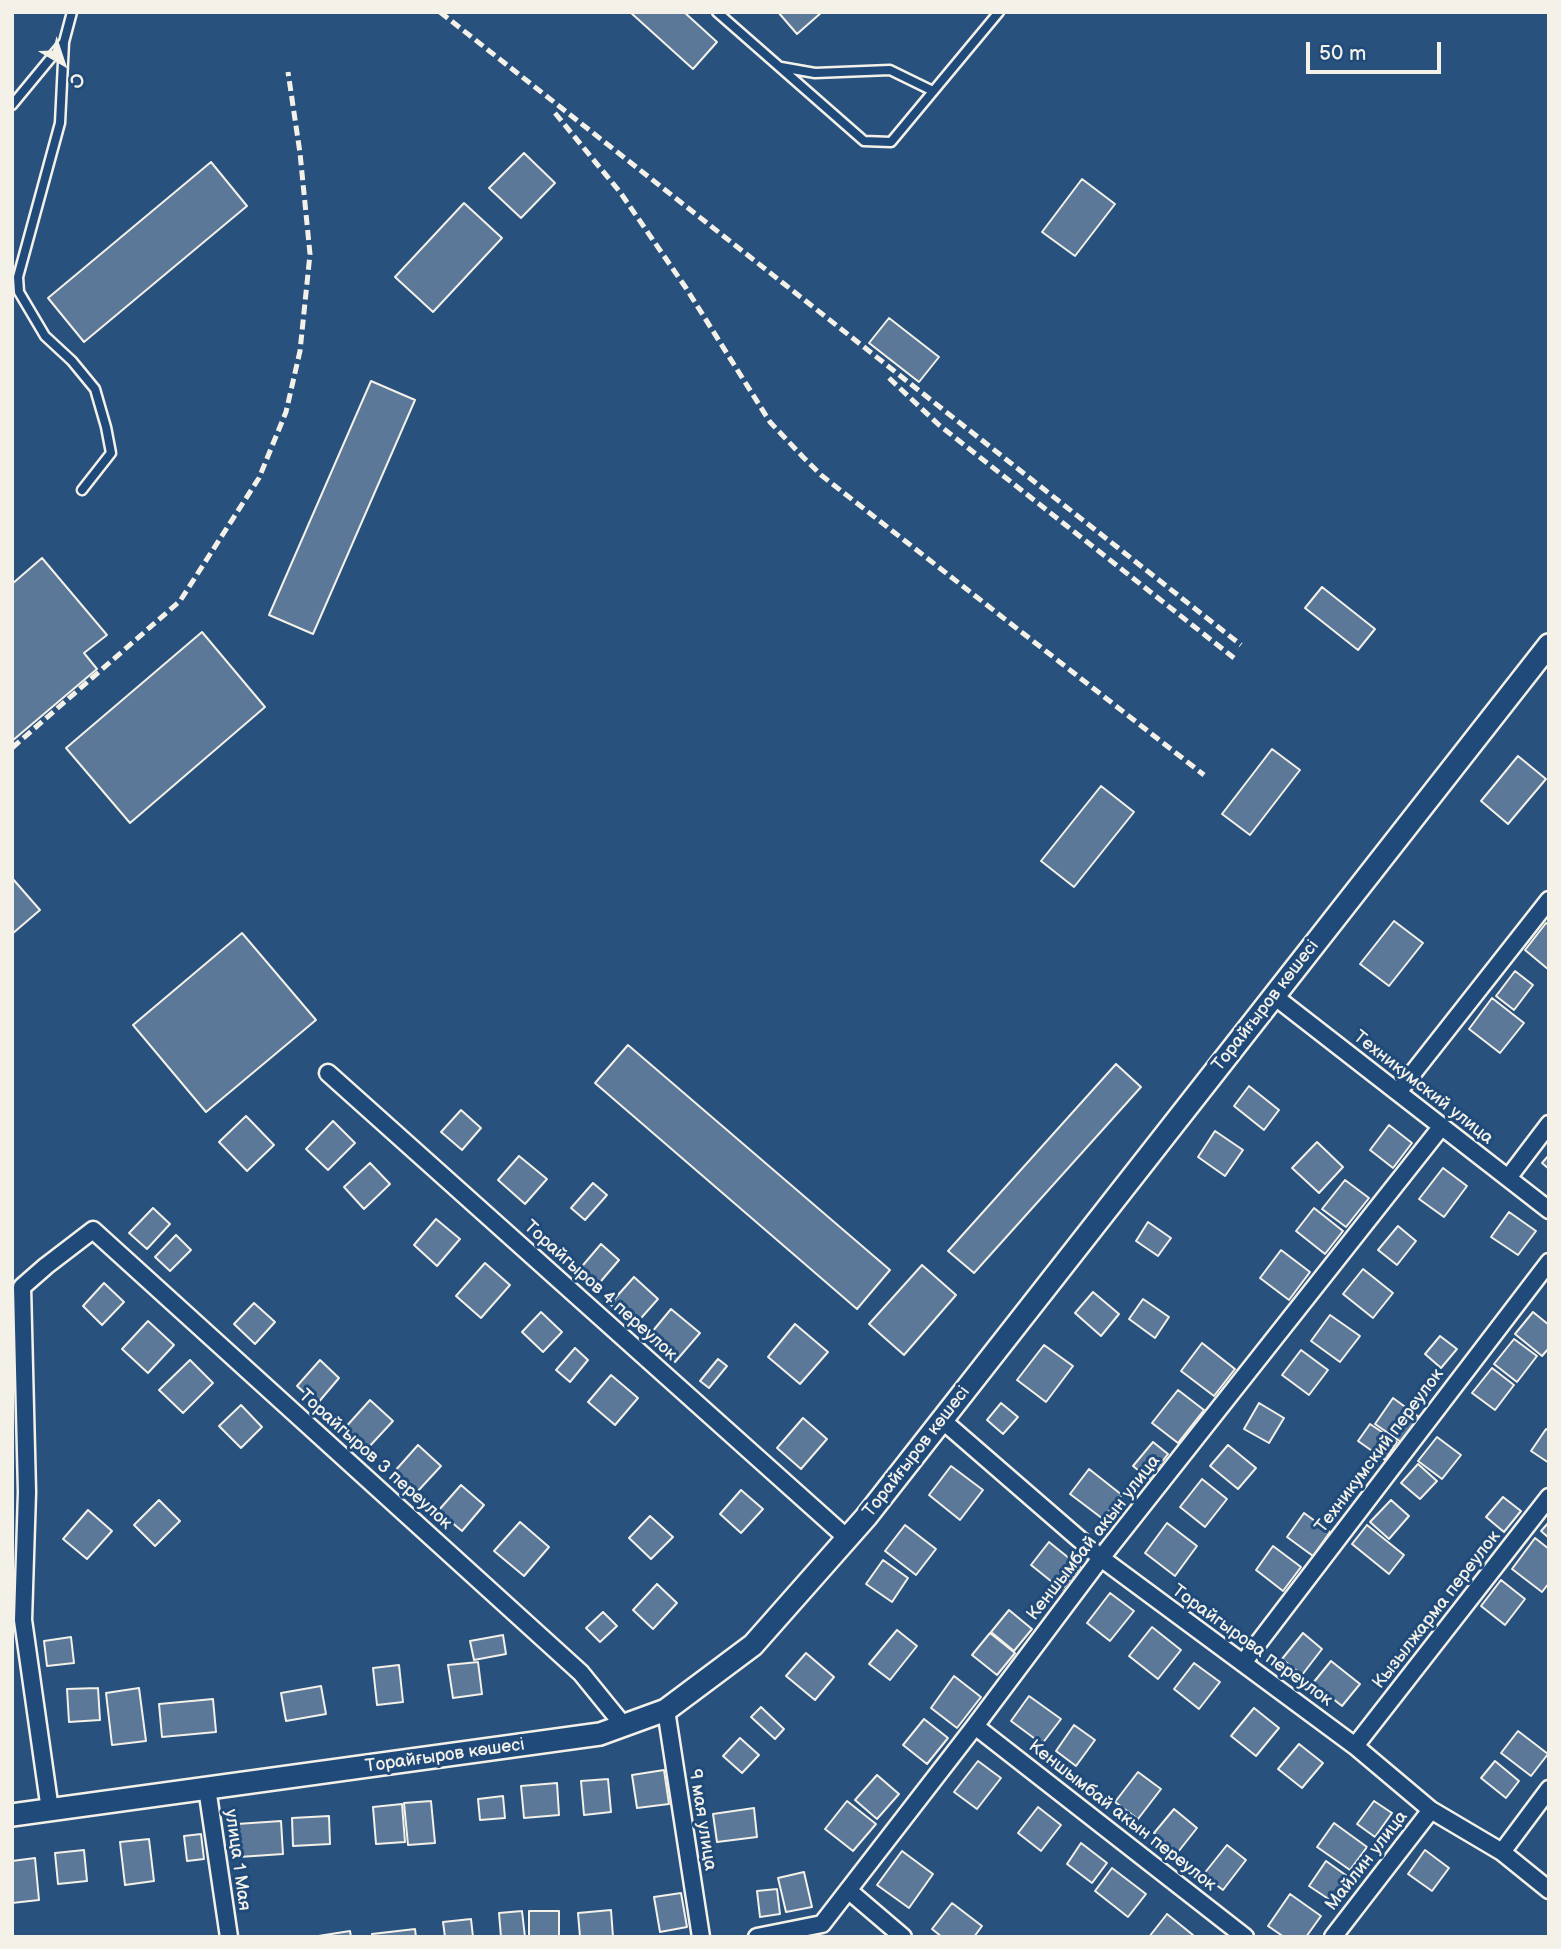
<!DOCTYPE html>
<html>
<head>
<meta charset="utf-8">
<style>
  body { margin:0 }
  #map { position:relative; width:1561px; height:1949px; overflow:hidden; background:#28517e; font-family:"Balsamiq Sans",sans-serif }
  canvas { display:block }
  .frame { position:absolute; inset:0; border:14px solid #f4f1e8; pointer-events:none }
  .north { position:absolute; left:28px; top:28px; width:70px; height:70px; -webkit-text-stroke:5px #1f4a7a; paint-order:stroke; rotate:141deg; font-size:19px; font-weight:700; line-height:28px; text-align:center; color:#f4f1e8 }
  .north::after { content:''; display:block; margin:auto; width:24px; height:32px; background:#f4f1e8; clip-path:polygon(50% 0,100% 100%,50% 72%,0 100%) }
  .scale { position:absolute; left:1306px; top:42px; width:135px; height:32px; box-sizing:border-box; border:4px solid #f4f1e8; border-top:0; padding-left:9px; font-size:21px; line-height:24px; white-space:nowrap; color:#f4f1e8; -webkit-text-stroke:5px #1f4a7a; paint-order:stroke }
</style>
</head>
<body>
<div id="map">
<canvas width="1561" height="1949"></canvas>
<div class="frame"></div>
<div class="north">С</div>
<div class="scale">50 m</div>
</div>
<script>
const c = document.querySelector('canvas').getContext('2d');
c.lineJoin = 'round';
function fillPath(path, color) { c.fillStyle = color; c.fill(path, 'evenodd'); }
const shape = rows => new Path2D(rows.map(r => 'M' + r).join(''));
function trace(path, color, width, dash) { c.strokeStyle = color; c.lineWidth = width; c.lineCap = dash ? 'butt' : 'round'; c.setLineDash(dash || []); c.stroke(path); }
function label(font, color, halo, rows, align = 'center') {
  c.font = font + ' "Balsamiq Sans",sans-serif'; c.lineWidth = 6; c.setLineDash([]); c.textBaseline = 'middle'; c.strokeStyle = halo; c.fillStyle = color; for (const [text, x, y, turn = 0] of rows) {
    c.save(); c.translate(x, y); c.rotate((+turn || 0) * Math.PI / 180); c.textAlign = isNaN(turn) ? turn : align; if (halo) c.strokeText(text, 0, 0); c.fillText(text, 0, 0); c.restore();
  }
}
const building = shape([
  [630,12,684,12,717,42,693,69,630,12],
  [778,12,822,12,797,34,778,12],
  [524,153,555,183,521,218,489,188,524,153],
  [211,162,247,206,84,342,48,298,211,162],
  [1082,179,1115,204,1075,256,1042,232,1082,179],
  [464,203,502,238,433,312,395,277,464,203],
  [889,318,939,357,919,382,869,343,889,318],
  [371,381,415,400,313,634,269,615,371,381],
  [42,558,107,635,84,653,97,669,12,741,12,584,42,558],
  [1322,587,1375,629,1358,650,1305,608,1322,587],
  [202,632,265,707,130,823,66,748,202,632],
  [1272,749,1300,770,1250,835,1222,814,1272,749],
  [1518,756,1546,779,1508,824,1481,801,1518,756],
  [1101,786,1134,812,1074,887,1041,861,1101,786],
  [12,878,40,910,12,934,12,878],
  [1394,921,1423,943,1389,986,1360,964,1394,921],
  [1546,923,1549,925,1549,970,1525,950,1546,923],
  [242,933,316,1020,206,1112,133,1025,242,933],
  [1515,971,1533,985,1514,1010,1496,996,1515,971],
  [1492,998,1524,1023,1500,1053,1469,1029,1492,998],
  [628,1045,890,1270,857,1309,595,1083,628,1045],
  [1116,1064,1141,1087,974,1273,948,1251,1116,1064],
  [1249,1086,1279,1110,1264,1130,1234,1106,1249,1086],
  [461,1110,481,1128,462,1150,441,1132,461,1110],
  [246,1116,274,1145,247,1171,219,1142,246,1116],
  [333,1121,355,1143,328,1170,306,1149,333,1121],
  [1389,1125,1412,1143,1393,1168,1370,1150,1389,1125],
  [1215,1131,1243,1150,1225,1176,1198,1157,1215,1131],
  [1317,1142,1343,1167,1319,1193,1292,1168,1317,1142],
  [1549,1155,1549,1169,1542,1163,1549,1155],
  [519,1156,547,1179,525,1204,498,1180,519,1156],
  [370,1163,390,1184,364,1209,344,1187,370,1163],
  [1443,1168,1467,1186,1444,1217,1419,1199,1443,1168],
  [1345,1180,1369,1198,1346,1227,1322,1209,1345,1180],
  [593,1183,607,1195,585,1220,571,1208,593,1183],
  [153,1208,170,1224,147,1249,129,1233,153,1208],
  [1314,1208,1343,1231,1325,1254,1296,1231,1314,1208],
  [1509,1212,1536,1231,1518,1255,1491,1237,1509,1212],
  [436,1219,460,1239,437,1266,414,1245,436,1219],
  [1148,1222,1171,1238,1158,1256,1136,1241,1148,1222],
  [1398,1226,1416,1241,1397,1265,1378,1250,1398,1226],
  [176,1235,191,1250,170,1271,155,1257,176,1235],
  [601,1244,619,1260,596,1287,578,1271,601,1244],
  [1281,1250,1310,1272,1289,1300,1260,1278,1281,1250],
  [485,1263,510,1285,481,1318,456,1296,485,1263],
  [922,1265,956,1295,904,1355,869,1324,922,1265],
  [1363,1269,1393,1293,1373,1318,1343,1294,1363,1269],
  [634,1277,658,1299,634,1326,610,1304,634,1277],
  [104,1283,124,1302,102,1325,83,1306,104,1283],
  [1093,1292,1119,1314,1101,1336,1075,1313,1093,1292],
  [1143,1299,1169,1317,1155,1338,1129,1319,1143,1299],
  [254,1303,275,1322,255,1344,234,1324,254,1303],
  [671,1309,700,1333,675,1362,647,1338,671,1309],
  [541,1312,562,1332,543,1352,522,1332,541,1312],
  [1533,1312,1549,1325,1549,1348,1542,1356,1515,1334,1533,1312],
  [1330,1315,1360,1336,1340,1362,1311,1341,1330,1315],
  [148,1321,174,1345,148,1373,122,1349,148,1321],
  [795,1324,828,1352,800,1384,768,1357,795,1324],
  [1440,1336,1457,1349,1441,1368,1425,1354,1440,1336],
  [1514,1339,1537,1356,1517,1382,1494,1364,1514,1339],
  [1202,1343,1235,1369,1214,1396,1181,1371,1202,1343],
  [1044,1345,1073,1366,1046,1402,1017,1380,1044,1345],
  [575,1348,588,1360,570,1382,556,1370,575,1348],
  [1301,1350,1328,1370,1309,1395,1282,1375,1301,1350],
  [718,1359,727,1366,709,1388,700,1381,718,1359],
  [190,1360,213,1383,183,1413,159,1390,190,1360],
  [320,1360,339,1378,317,1404,297,1386,320,1360],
  [1492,1368,1514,1385,1495,1410,1472,1393,1492,1368],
  [611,1375,638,1398,615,1425,588,1402,611,1375],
  [1178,1390,1204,1410,1178,1443,1152,1423,1178,1390],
  [1393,1398,1419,1417,1401,1442,1375,1424,1393,1398],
  [370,1400,393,1421,367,1449,344,1429,370,1400],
  [1001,1403,1018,1417,1003,1434,987,1420,1001,1403],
  [1259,1403,1284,1418,1269,1443,1244,1429,1259,1403],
  [241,1405,262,1427,241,1448,219,1426,241,1405],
  [803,1418,827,1439,801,1469,777,1448,803,1418],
  [1370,1424,1397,1442,1385,1460,1358,1441,1370,1424],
  [1546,1429,1549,1431,1549,1463,1531,1451,1546,1429],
  [1437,1437,1461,1455,1442,1479,1418,1461,1437,1437],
  [1153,1442,1168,1454,1149,1479,1133,1466,1153,1442],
  [418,1445,441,1466,417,1492,394,1472,418,1445],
  [1228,1445,1256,1468,1238,1489,1210,1466,1228,1445],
  [1418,1464,1437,1481,1420,1499,1401,1483,1418,1464],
  [951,1466,983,1490,960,1520,929,1495,951,1466],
  [1089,1469,1122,1495,1103,1519,1070,1494,1089,1469],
  [1202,1479,1227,1499,1205,1527,1180,1507,1202,1479],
  [461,1485,484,1505,462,1531,438,1511,461,1485],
  [741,1490,763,1509,741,1533,720,1514,741,1490],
  [1503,1497,1521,1511,1504,1532,1486,1517,1503,1497],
  [159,1500,180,1521,155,1546,134,1525,159,1500],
  [1391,1500,1409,1516,1389,1539,1370,1522,1391,1500],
  [88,1510,112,1531,87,1559,63,1539,88,1510],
  [1304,1513,1330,1532,1313,1556,1287,1537,1304,1513],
  [650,1516,673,1537,651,1559,629,1538,650,1516],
  [520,1522,549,1547,524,1576,494,1551,520,1522],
  [1549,1522,1549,1538,1541,1531,1549,1522],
  [1167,1523,1197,1546,1175,1576,1145,1553,1167,1523],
  [905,1525,936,1549,916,1575,885,1551,905,1525],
  [1367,1525,1404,1555,1389,1574,1352,1544,1367,1525],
  [1535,1538,1549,1549,1549,1583,1542,1592,1512,1569,1535,1538],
  [1049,1542,1080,1567,1062,1590,1031,1565,1049,1542],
  [1273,1546,1301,1567,1283,1591,1256,1570,1273,1546],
  [883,1560,908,1578,892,1602,866,1584,883,1560],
  [1501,1580,1525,1599,1505,1625,1481,1606,1501,1580],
  [657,1584,677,1603,653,1629,633,1610,657,1584],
  [1110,1593,1134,1611,1110,1641,1087,1623,1110,1593],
  [1009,1610,1032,1629,1014,1651,991,1632,1009,1610],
  [603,1612,617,1626,600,1642,586,1628,603,1612],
  [1152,1627,1181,1650,1158,1679,1129,1656,1152,1627],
  [897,1630,917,1646,890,1680,869,1664,897,1630],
  [990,1633,1015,1653,997,1675,972,1655,990,1633],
  [1303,1633,1322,1649,1302,1675,1282,1659,1303,1633],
  [503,1635,506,1654,474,1660,470,1641,503,1635],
  [71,1637,74,1663,47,1666,44,1641,71,1637],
  [806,1653,834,1677,815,1700,786,1676,806,1653],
  [1331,1661,1360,1684,1342,1706,1313,1683,1331,1661],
  [478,1662,482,1694,453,1698,448,1665,478,1662],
  [1194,1663,1220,1682,1199,1709,1174,1689,1194,1663],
  [399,1665,403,1702,377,1705,373,1668,399,1665],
  [954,1676,981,1697,957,1728,931,1708,954,1676],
  [321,1686,326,1714,286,1721,281,1693,321,1686],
  [98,1688,100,1720,69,1722,67,1689,98,1688],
  [139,1688,146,1741,112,1745,106,1693,139,1688],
  [1029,1696,1061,1719,1042,1744,1011,1721,1029,1696],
  [213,1699,216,1732,162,1737,159,1704,213,1699],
  [761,1707,784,1729,775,1739,751,1717,761,1707],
  [1254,1708,1279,1728,1256,1756,1231,1736,1254,1708],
  [924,1719,948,1738,927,1764,903,1745,924,1719],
  [1074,1725,1095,1740,1076,1766,1056,1751,1074,1725],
  [1518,1731,1548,1754,1531,1776,1501,1753,1518,1731],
  [740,1738,759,1755,742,1773,723,1756,740,1738],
  [1299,1744,1323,1763,1302,1788,1278,1769,1299,1744],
  [978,1761,1001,1778,977,1809,954,1792,978,1761],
  [1495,1761,1519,1781,1506,1798,1481,1778,1495,1761],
  [664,1770,669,1804,637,1808,632,1775,664,1770],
  [1138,1772,1161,1789,1138,1819,1115,1802,1138,1772],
  [877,1775,899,1794,877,1819,855,1800,877,1775],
  [608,1779,611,1812,584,1815,581,1781,608,1779],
  [557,1783,559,1815,524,1818,521,1786,557,1783],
  [503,1796,505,1818,480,1820,478,1799,503,1796],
  [431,1801,435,1843,408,1845,404,1803,431,1801],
  [847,1801,876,1824,853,1851,825,1829,847,1801],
  [1374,1801,1392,1813,1375,1837,1357,1824,1374,1801],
  [402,1804,405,1842,376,1844,373,1807,402,1804],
  [1038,1807,1061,1825,1041,1851,1018,1833,1038,1807],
  [754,1808,757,1837,717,1842,713,1814,754,1808],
  [1174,1809,1197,1828,1178,1852,1154,1833,1174,1809],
  [329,1816,330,1844,293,1846,292,1818,329,1816],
  [281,1821,283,1854,239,1857,237,1824,281,1821],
  [1334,1823,1367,1847,1350,1870,1317,1847,1334,1823],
  [201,1834,204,1859,187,1861,184,1836,201,1834],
  [149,1839,154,1881,125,1885,120,1842,149,1839],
  [1081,1843,1107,1863,1092,1883,1067,1864,1081,1843],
  [1227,1845,1246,1860,1223,1890,1203,1875,1227,1845],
  [84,1850,87,1881,58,1884,55,1853,84,1850],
  [1425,1850,1449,1868,1432,1891,1408,1874,1425,1850],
  [902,1851,933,1874,909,1908,877,1885,902,1851],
  [35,1858,39,1900,12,1903,12,1861,35,1858],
  [1326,1861,1347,1876,1330,1900,1309,1886,1326,1861],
  [1112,1868,1146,1894,1128,1917,1095,1891,1112,1868],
  [804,1872,812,1907,786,1912,778,1878,804,1872],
  [777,1889,780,1914,760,1917,757,1891,777,1889],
  [681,1893,687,1927,660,1932,654,1897,681,1893],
  [1290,1894,1321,1916,1306,1937,1284,1937,1268,1926,1290,1894],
  [952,1903,982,1926,974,1937,942,1937,932,1929,952,1903],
  [611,1910,613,1937,580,1937,578,1913,611,1910],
  [522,1911,525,1937,501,1937,499,1913,522,1911],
  [529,1911,559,1911,559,1937,529,1937,529,1911],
  [1167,1914,1193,1935,1192,1937,1149,1937,1167,1914],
  [471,1919,473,1937,445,1937,443,1922,471,1919],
  [415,1929,416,1937,372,1937,372,1934,415,1929],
  [350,1931,351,1937,312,1937,350,1931]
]);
const service = shape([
  [72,12,64,42,60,123,18,277,19,292,45,336,72,361,95,389,106,427,111,453,82,490],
  [717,12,864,141,891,142,999,12],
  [781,67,815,73,890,70,933,91],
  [12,105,64,42]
]);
const minor = shape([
  [1274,996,1549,1210],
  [328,1073,847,1538],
  [1398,1092,1549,900],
  [1508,1178,1549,1124],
  [942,1420,1101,1558,1355,1746,1431,1810,1502,1852,1549,1890],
  [1243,1663,1549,1262],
  [666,1710,701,1937],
  [975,1726,1245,1937],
  [1355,1746,1549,1497],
  [207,1788,229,1937],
  [50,1810,23,1620,27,1492,22,1287,46,1266,93,1230,581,1673,624,1726],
  [1502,1852,1549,1789],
  [848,1890,903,1937],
  [757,1937,822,1924,975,1726,1101,1558,1442,1126],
  [1333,1937,1431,1810]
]);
const tertiary = shape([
  [12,1815,600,1734,666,1710,753,1645,866,1517,1549,645]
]);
const rail = shape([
  [440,12,1241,645],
  [555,113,620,192,686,288,770,422,803,457,821,475,1204,775],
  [889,378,939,425,1234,658],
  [12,748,180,601,259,478,286,412,300,351,310,254,300,153,288,72]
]);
const streetNames = [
  ["Торайғыров көшесі",1266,1006,-52],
  ["Техникумский улица",1423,1088,38],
  ["Торайгыров 4 переулок",600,1291,42],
  ["Техникумский переулок",1380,1451,-53],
  ["Торайғыров көшесі",917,1452,-52],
  ["Торайгыров 3 переулок",375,1460,42],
  ["Кеншымбай акын улица",1094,1538,-52],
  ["Кызылжарма переулок",1437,1610,-52],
  ["Торайгырова переулок",1252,1646,36],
  ["Торайғыров көшесі",445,1756,-8],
  ["Кеншымбай акын переулок",1122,1816,38],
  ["9 мая улица",702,1820,81],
  ["улица 1 Мая",237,1860,82],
  ["Майлин улица",1367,1861,-52]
];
fillPath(building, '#5b7899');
trace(building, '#f4f1e8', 2);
trace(service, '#f4f1e8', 13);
trace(minor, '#f4f1e8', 21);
trace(tertiary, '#f4f1e8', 26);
trace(service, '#1f4a7a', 8);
trace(minor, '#1f4a7a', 16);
trace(tertiary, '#1f4a7a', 21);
trace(rail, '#f4f1e8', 5, [10, 5]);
label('18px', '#f4f1e8', '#1f4a7a', streetNames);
</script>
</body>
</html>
